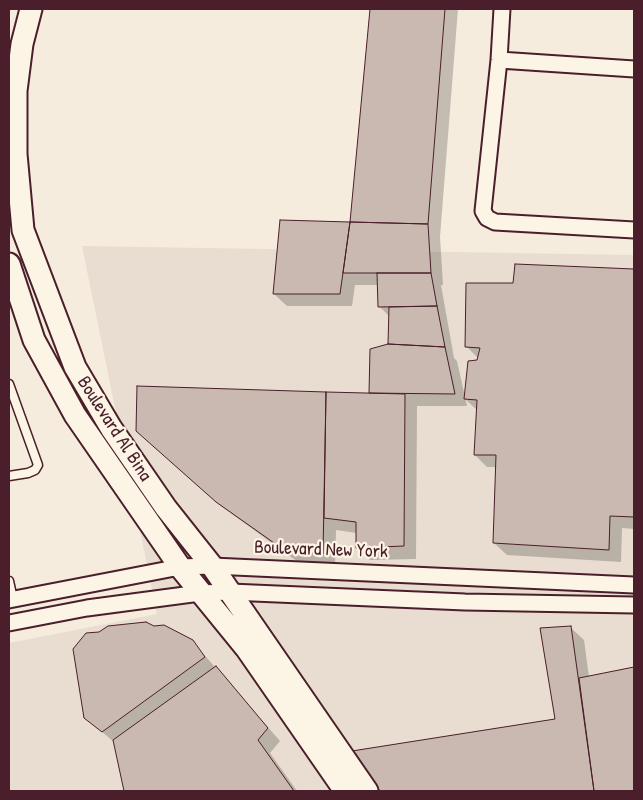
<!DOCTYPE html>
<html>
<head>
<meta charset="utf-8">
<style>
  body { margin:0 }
  #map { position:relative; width:643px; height:800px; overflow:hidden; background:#f5ecde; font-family:"Patrick Hand",sans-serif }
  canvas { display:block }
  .frame { position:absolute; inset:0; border:10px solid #4a1f2b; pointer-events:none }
</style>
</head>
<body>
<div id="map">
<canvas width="643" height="800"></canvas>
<div class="frame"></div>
</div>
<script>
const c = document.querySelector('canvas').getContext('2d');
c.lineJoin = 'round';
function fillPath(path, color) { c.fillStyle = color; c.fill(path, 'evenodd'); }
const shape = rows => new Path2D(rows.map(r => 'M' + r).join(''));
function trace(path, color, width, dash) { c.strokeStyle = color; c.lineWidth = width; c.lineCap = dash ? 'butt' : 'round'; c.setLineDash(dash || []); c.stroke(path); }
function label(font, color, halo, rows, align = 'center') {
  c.font = font + ' "Patrick Hand",sans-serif'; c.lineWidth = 4.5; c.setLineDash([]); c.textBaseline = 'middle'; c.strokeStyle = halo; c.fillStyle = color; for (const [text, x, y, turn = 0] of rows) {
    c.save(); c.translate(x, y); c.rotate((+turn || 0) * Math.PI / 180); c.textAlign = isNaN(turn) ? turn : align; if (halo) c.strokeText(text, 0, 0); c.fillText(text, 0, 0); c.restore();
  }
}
const built = shape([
  [82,246,634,255,634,791,9,791,9,643,157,614]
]);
const shadow = shape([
  [371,9,458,9,440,237,443,285,441,285,454,358,457,361,467,406,417,406,416,559,370,560,357,548,357,533,336,530,335,566,298,562,221,506,138,388,370,394,372,350,390,345,389,316,379,306,378,285,355,285,352,306,287,306,274,294,281,221,351,223],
  [516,266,634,271,634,529,622,528,621,562,507,555,494,543,497,467,487,467,475,455,478,411,465,399,479,359,466,346,514,285],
  [571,628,584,640,589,677,634,668,634,791,381,791,354,751,556,720],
  [192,641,280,741,270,753,297,791,125,791,115,743,85,717]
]);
const building = shape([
  [370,9,445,9,428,224,350,222,370,9],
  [280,220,350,222,340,294,273,294,280,220],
  [350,222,428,224,431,273,343,273,350,222],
  [515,264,634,269,634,517,610,516,609,550,493,543,496,455,474,455,477,400,464,399,468,361,477,360,480,348,465,347,466,283,513,283,515,264],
  [377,273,431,273,437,306,378,307,377,273],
  [437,306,445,347,388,344,389,307,437,306],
  [388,344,445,347,455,394,369,393,370,349,388,344],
  [137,386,326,392,323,554,284,550,216,502,136,431,137,386],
  [326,392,405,394,404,546,356,548,356,522,324,518,326,392],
  [146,622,154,626,164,625,193,640,205,657,102,732,84,718,73,649,86,633,99,632,108,626,146,622],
  [571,626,594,791,380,791,352,751,555,719,540,628,571,626],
  [216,666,268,728,258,740,294,791,124,791,113,740,216,666],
  [634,667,634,791,594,791,579,678,634,667]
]);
const service = shape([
  [9,384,38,465,35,470,28,473,9,476],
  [9,581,13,599]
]);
const minor = shape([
  [502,9,499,60,483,211,487,218,495,222,634,230],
  [499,60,634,69],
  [9,600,180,567,212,566,634,585],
  [9,623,87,608,200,593,230,592,465,602,634,605]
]);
const secondary = shape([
  [31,9,22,44,16,91,16,154,23,230,75,367,111,428,166,508,212,566,367,791],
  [9,264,34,340,75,415,180,567,246,648,345,791]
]);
const streetNames = [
  ["Boulevard Al Bina",114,429,57],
  ["Boulevard New York",321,550,2]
];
fillPath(built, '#e8ddd0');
fillPath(shadow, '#0003');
fillPath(building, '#cab9b1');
trace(building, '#4a1f2b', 1);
trace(service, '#4a1f2b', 11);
trace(minor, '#4a1f2b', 19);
trace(secondary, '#4a1f2b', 25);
trace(service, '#fcf5e5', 8);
trace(minor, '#fcf5e5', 15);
trace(secondary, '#fcf5e5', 21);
label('19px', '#4a1f2b', '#fcf5e5', streetNames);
</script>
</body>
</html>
